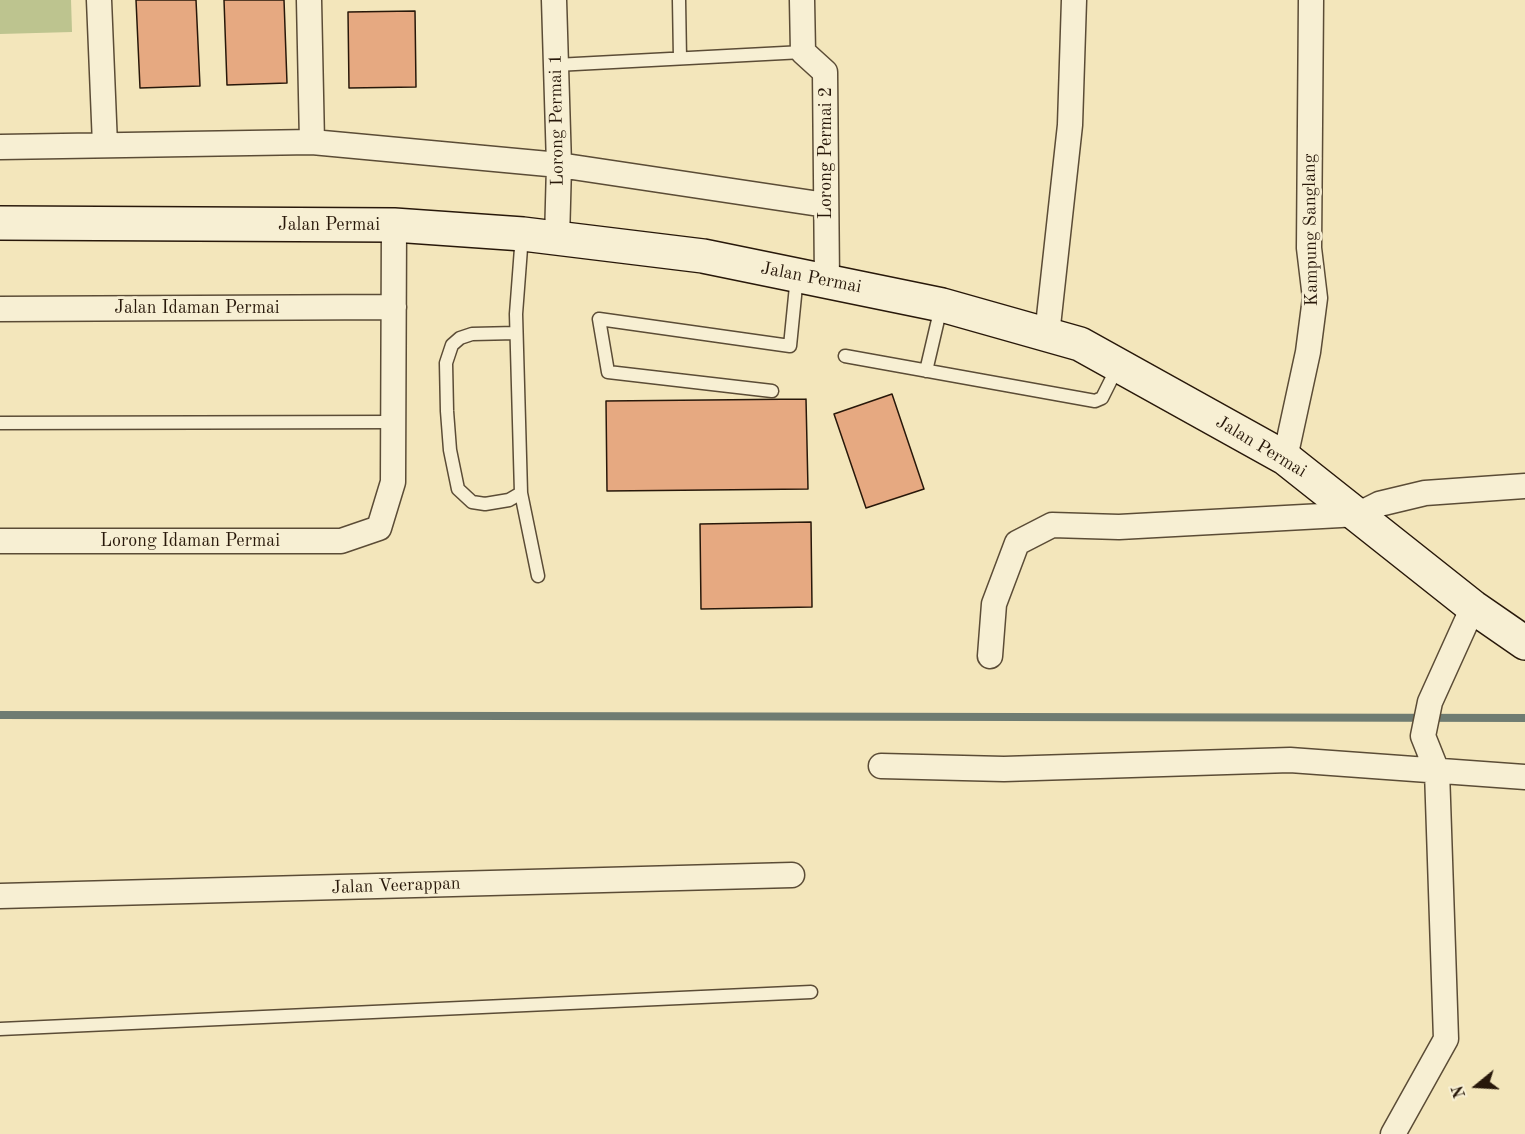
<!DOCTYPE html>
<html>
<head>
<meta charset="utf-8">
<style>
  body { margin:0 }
  #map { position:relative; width:1525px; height:1134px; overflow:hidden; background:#f3e6bb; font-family:"Old Standard TT",serif }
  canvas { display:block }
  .north { position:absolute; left:1447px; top:1056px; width:60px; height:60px; -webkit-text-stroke:4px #f7efd3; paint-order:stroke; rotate:252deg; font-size:16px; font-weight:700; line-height:24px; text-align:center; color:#28180a }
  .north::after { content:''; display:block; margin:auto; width:21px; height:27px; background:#28180a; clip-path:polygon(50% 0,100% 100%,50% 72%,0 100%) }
</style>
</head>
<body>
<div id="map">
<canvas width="1525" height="1134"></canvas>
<div class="north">N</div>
</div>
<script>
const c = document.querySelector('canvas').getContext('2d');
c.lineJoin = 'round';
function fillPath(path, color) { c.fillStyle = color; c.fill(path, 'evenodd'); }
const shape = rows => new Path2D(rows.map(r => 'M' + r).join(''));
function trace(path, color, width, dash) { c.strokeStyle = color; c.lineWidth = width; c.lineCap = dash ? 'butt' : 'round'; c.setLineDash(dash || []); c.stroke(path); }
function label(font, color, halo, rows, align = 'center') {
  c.font = font + ' "Old Standard TT",serif'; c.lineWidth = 5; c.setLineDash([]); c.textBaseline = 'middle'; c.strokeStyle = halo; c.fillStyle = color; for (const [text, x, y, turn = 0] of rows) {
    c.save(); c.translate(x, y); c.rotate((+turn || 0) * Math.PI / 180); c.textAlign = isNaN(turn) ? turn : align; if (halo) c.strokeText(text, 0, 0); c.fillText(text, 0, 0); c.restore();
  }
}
const green = shape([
  [0,0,71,0,72,32,0,34]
]);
const stream = shape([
  [0,715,1525,718]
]);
const building = shape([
  [136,0,196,0,200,86,140,88,136,0],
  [224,0,284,0,287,83,227,85,224,0],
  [415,11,416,87,349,88,348,12,415,11],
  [892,394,924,489,866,508,834,414,892,394],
  [806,399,808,489,607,491,606,401,806,399],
  [811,522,812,607,701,609,700,524,811,522]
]);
const lane = shape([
  [679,0,680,58],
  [556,65,803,52],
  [522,235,516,314,521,493,538,576],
  [516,333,472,334,460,338,452,345,446,363,447,411,450,450,458,489,472,502,485,504,509,500,521,493],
  [845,356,1095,401,1102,398,1118,366],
  [926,371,941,307],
  [772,391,608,372,599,319,790,346,797,276],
  [0,423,394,422],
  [0,1029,811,992]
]);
const street = shape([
  [99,0,105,145],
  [309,0,312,142],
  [554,0,559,165,557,240],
  [802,0,803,52,825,72,827,281],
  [0,147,312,142,559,165,826,205],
  [0,309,394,307],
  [1047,335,1070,125,1074,0],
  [1285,458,1308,352,1315,298,1309,248,1311,0],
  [0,541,341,541,379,528,393,482,394,225],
  [990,656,994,604,1017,543,1052,525,1119,527,1359,514,1379,504,1425,493,1525,486],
  [881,766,1004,769,1290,760,1525,777],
  [0,896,792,875],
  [1393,1134,1446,1039,1437,771,1423,736,1430,702,1473,607]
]);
const secondary = shape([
  [0,223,394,225,523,234,703,256,942,305,1080,344,1285,458,1473,607,1525,643]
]);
const streetNames = [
  ["Lorong Permai 1",557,120,-91],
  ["Lorong Permai 2",826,153,-90],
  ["Jalan Permai",329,225],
  ["Kampung Sanglang",1311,230,-91],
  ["Jalan Permai",811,278,11],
  ["Jalan Idaman Permai",197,308],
  ["Jalan Permai",1261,447,31],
  ["Lorong Idaman Permai",190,541],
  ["Jalan Veerappan",396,886,-2]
];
fillPath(green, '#bdc48f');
trace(stream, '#6f7c72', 8);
fillPath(building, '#e6a981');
trace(building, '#28180a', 1.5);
trace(lane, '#5b4c36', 15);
trace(street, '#5b4c36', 27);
trace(secondary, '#28180a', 36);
trace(lane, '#f7efd3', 12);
trace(street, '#f7efd3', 24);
trace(secondary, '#f7efd3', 33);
label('18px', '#28180a', '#f7efd3', streetNames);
</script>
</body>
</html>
